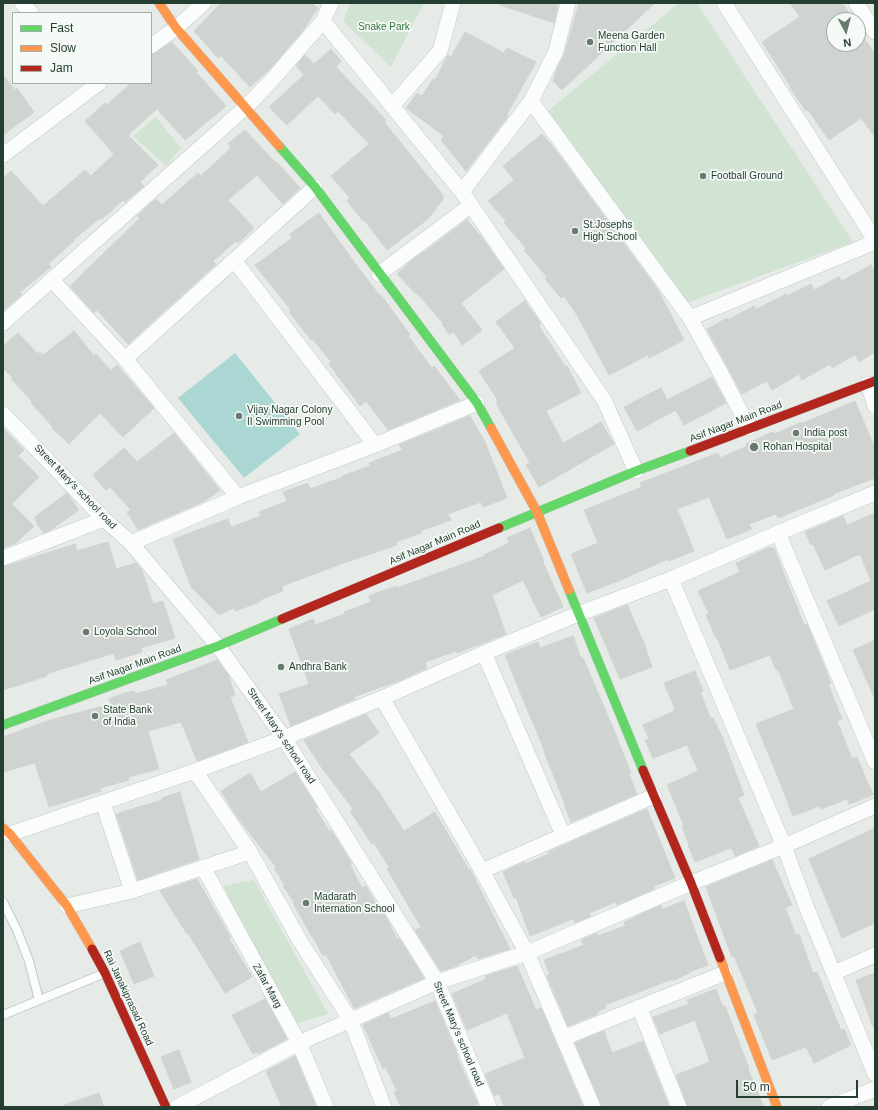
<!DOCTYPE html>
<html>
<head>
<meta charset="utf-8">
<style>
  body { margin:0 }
  #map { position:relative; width:878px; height:1110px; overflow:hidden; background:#e7ebe8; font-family:Arial,sans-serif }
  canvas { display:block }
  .frame { position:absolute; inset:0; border:4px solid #243e31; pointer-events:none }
  .legend { position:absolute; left:12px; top:12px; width:140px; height:72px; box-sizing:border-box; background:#f5faf6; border:1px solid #a1afa7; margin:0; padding:5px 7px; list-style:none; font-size:12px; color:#243e31 }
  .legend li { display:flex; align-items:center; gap:8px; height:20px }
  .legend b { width:20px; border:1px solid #a1afa7 }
  .north { position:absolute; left:826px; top:12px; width:40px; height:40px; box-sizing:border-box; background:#f5faf6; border:1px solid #a1afa7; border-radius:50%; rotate:173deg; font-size:11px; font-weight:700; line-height:16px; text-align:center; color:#243e31 }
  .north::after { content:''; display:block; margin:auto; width:14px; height:18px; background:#687b71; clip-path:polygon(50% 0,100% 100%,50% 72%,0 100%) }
  .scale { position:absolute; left:736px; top:1080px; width:122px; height:18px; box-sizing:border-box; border:2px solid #243e31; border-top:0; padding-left:5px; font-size:12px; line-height:14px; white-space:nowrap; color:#243e31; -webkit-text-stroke:3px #f5faf6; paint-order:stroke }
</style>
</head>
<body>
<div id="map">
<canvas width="878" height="1110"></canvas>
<div class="frame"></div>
<ul class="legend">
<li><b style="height:5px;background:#63d668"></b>Fast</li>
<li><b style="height:5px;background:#ff974d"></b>Slow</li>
<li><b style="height:5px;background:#b3261e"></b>Jam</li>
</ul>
<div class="north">N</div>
<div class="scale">50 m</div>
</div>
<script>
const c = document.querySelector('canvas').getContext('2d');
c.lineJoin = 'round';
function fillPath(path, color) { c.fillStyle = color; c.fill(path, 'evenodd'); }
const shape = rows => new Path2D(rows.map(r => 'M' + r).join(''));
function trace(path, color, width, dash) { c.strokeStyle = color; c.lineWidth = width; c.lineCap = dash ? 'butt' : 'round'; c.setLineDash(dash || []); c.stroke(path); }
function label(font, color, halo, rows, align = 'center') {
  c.font = font + ' Arial,sans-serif'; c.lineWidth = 3.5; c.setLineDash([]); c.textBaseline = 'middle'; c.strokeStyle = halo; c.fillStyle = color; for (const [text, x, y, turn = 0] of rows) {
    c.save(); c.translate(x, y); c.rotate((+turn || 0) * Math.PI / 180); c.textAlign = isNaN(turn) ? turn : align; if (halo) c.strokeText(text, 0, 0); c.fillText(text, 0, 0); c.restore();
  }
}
const green = shape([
  [350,3,424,3,391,67,343,21],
  [679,3,697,3,853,242,687,303,548,111],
  [156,117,181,148,166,166,133,136],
  [254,880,328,1014,295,1024,223,886]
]);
const water = shape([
  [235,353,300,434,244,478,178,398]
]);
const building = shape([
  [221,3,311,3,318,8,304,29,271,68,250,87,221,56,218,58,194,31,221,3],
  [500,3,552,3,558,5,554,23,500,5,500,3],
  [579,3,655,3,562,90,553,81,558,67,565,53,579,3],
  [790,3,842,3,854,20,834,20,834,44,858,44,858,27,863,35,862,35,875,54,875,137,861,118,829,140,808,110,806,111,790,88,791,87,762,42,800,17,790,3],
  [465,32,504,53,507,48,536,62,506,116,508,116,506,119,466,171,441,140,444,136,406,108,417,93,422,96,433,79,435,80,448,55,451,57,465,32],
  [172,42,198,71,196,72,226,106,185,140,157,109,128,135,158,165,140,182,144,186,125,202,123,200,102,219,100,218,73,240,74,241,48,264,51,267,20,292,22,294,3,311,3,178,11,171,43,206,85,170,91,176,114,154,85,121,105,103,107,105,131,83,151,83,151,55,156,53,172,42],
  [331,49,341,61,336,67,386,120,384,122,443,195,443,199,428,219,387,250,364,220,363,221,347,201,350,198,331,176,369,144,338,111,335,114,318,96,287,125,269,107,304,75,296,66,305,55,314,64,331,49],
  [3,75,15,90,17,88,34,112,3,135,3,75],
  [245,130,276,163,277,162,300,188,283,204,257,175,228,200,254,228,238,243,236,241,213,261,216,264,128,344,97,310,94,313,70,286,140,218,137,216,156,199,162,205,198,173,201,176,231,148,228,144,245,130],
  [542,134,557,152,658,290,684,340,649,358,648,355,609,375,577,315,564,296,561,298,545,279,547,277,524,250,526,248,504,223,506,221,488,201,514,180,503,166,542,134],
  [319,213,357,266,380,296,381,295,392,310,410,335,408,336,432,368,434,366,460,400,388,430,366,401,360,406,329,364,331,362,313,339,311,340,289,312,291,310,255,265,292,238,290,234,319,213],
  [468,219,468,221,483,239,504,269,461,303,482,330,462,345,454,332,449,334,442,324,443,323,417,293,416,294,397,274,411,261,431,247,468,219],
  [871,265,875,273,875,352,859,362,855,355,832,368,830,364,802,380,799,374,772,390,767,381,742,394,707,329,727,318,728,320,754,306,756,309,786,294,787,296,811,284,814,290,839,277,842,281,871,265],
  [525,301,541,324,539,326,565,366,567,366,581,393,546,411,563,443,601,422,614,444,539,487,526,465,530,463,497,405,497,399,479,371,515,348,496,322,525,301],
  [74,331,94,356,96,354,111,371,117,365,154,408,123,437,100,413,69,444,52,428,53,427,31,403,32,401,11,379,13,378,3,368,3,346,18,333,38,354,40,352,43,355,74,331],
  [712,377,726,403,684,425,676,410,637,431,624,407,661,388,667,400,712,377],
  [855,401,875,448,875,478,833,494,834,495,778,518,776,514,749,524,752,529,727,539,709,497,677,509,694,551,669,561,668,559,616,582,587,593,571,554,598,543,584,510,642,487,640,483,718,453,720,458,747,446,746,444,768,434,774,432,775,434,802,422,803,423,855,401],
  [470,416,485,442,507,498,483,507,481,502,448,514,451,520,420,531,421,533,396,542,397,545,341,564,282,586,283,591,260,600,260,602,235,611,234,608,219,615,191,587,173,539,228,519,231,527,261,516,259,512,287,501,283,492,308,483,310,489,343,477,342,476,370,466,369,463,403,450,399,445,470,416],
  [3,428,24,450,18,456,39,477,12,504,34,526,16,543,3,548,3,428],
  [174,433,220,490,205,501,138,530,127,512,131,510,110,487,106,490,93,475,124,448,137,462,174,433],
  [67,493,79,510,52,529,44,533,37,524,35,517,67,493],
  [875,513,875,609,839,626,827,601,871,581,860,554,825,570,813,544,811,545,805,532,843,516,847,525,875,513],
  [530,528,544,561,543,562,563,607,541,617,523,580,492,595,506,634,457,653,456,651,425,662,427,668,401,680,353,697,355,699,291,726,279,694,309,684,289,629,313,619,315,625,345,614,344,612,371,602,369,596,396,586,397,588,485,556,484,555,509,543,507,538,530,528],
  [108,542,116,569,136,563,142,570,153,604,163,601,175,638,141,648,142,652,116,660,114,653,46,674,47,676,3,690,3,567,75,544,77,551,108,542],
  [768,548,774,548,804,625,807,624,831,683,828,684,842,719,837,721,852,759,857,757,873,795,849,804,847,799,821,809,820,806,793,816,779,780,756,724,794,709,778,669,776,670,770,655,730,670,717,637,716,638,706,615,709,614,698,591,740,572,736,563,768,548],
  [627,605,644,643,652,667,620,679,594,618,627,605],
  [573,636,581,658,583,658,613,728,631,773,629,774,637,794,571,822,564,804,565,804,548,762,541,742,522,697,505,655,538,642,540,648,573,636],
  [875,640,875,699,853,650,875,640],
  [217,660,228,675,235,695,230,697,248,742,197,761,181,722,148,731,159,769,128,777,129,780,100,788,101,791,49,807,35,763,3,772,3,737,50,720,111,704,109,699,124,693,134,691,135,694,168,685,166,680,217,660],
  [695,671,703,691,700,692,711,719,713,718,723,739,744,795,738,798,759,846,735,856,731,848,695,862,688,845,689,845,682,826,684,825,667,785,698,771,687,745,653,758,645,740,649,739,643,725,674,711,673,709,675,709,664,683,695,671],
  [366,714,379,733,349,754,378,791,404,831,435,812,469,870,470,869,510,949,478,959,476,955,454,967,441,971,415,930,421,927,387,869,389,867,374,843,372,844,350,811,353,809,319,764,304,740,366,714],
  [295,772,317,807,315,808,329,831,331,830,352,864,350,865,362,888,366,886,381,912,382,911,386,917,397,939,399,938,424,978,355,1008,354,1008,326,954,323,956,313,937,312,937,293,903,294,902,283,886,285,885,274,868,276,867,237,817,221,791,250,773,261,792,295,772],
  [180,792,199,859,138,880,116,814,162,800,162,798,180,792],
  [647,809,675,878,654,886,655,889,617,905,616,902,589,913,591,916,575,923,573,919,530,936,516,897,514,898,503,872,524,862,525,864,549,854,548,852,647,809],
  [875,828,875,923,842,938,809,859,875,828],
  [772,860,792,905,785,908,796,935,799,934,813,973,817,972,841,1030,844,1029,851,1045,814,1063,806,1047,772,1060,754,1015,758,1013,734,956,732,957,706,887,772,860],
  [197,879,231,938,229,939,252,977,225,993,188,933,187,934,160,891,197,879],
  [684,901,708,965,689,972,689,973,675,980,670,980,605,1005,606,1008,597,1012,598,1014,568,1026,547,976,550,975,544,960,584,945,581,940,597,933,598,936,625,926,624,922,661,905,663,909,684,901],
  [140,942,154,976,134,984,120,951,140,942],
  [517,966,536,1010,541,1008,583,1107,504,1107,499,1094,494,1096,485,1074,525,1058,507,1013,467,1030,452,994,486,979,485,976,517,966],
  [875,973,875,1027,873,1027,856,980,875,973],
  [716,989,723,1007,725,1006,749,1068,748,1069,764,1107,688,1107,676,1075,710,1062,695,1020,660,1034,653,1017,689,1004,687,1000,716,989],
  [265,999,287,1039,258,1054,257,1052,253,1054,232,1015,265,999],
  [435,1001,458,1056,457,1057,478,1104,471,1107,401,1107,394,1092,397,1091,386,1067,383,1069,363,1025,388,1013,391,1019,435,1001],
  [604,1031,612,1053,643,1041,669,1107,602,1107,575,1043,604,1031],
  [179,1050,191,1082,174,1089,161,1057,179,1050],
  [295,1056,316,1107,282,1107,266,1071,295,1056],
  [99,1093,104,1107,64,1107,64,1105,99,1093]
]);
const lane = shape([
  [3,902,17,930,29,961,39,1000],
  [3,1015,105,973]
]);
const street = shape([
  [22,3,31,13],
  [724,3,875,240],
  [856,3,875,32],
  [323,21,462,192,604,400,636,471],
  [151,46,176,28,204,3],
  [531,101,690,318,719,370,749,428],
  [392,106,440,51,453,3],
  [3,155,99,83],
  [462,192,531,101,556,51,568,3],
  [234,260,375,445],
  [379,274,470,206],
  [52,280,125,359,238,497],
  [690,318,875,242],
  [3,323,246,107,272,80,323,21,331,3],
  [125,359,315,187],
  [868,384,875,406],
  [3,414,104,519,131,543,218,646,284,738,437,982,489,1107],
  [778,533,875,762],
  [131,543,238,497,375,445,477,403],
  [3,558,104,519],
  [671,579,784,846,806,906,875,1074],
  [484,653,563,835],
  [382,698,482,871,527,953,593,1107],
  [195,771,250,852,300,941,350,1019,384,1107],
  [103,803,132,891],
  [10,834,195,771,284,738,382,698,484,653,578,614,671,579,778,533,875,493],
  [203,867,299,1043,326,1107],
  [482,871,654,796],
  [67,906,132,891,250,852],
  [834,973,875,955],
  [639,1007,679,1107],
  [563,1038,725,973],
  [177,1107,299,1043,437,982,527,953,691,883,784,846,875,806],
  [829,1107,875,1089]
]);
const fast = shape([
  [279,146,315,187,477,403,491,428],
  [499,528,636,471,690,451],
  [569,590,643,770],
  [3,725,218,646,282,619]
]);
const slow = shape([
  [159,3,176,28,279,146],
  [491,428,537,512,569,590],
  [3,828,10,834,67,906,92,949],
  [720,958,777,1107]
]);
const jam = shape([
  [690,451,875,381],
  [282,619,499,528],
  [643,770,691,883,720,958],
  [92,949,105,973,166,1107]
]);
const markers = [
  [590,42,4,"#687b71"],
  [703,176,4,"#687b71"],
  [575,231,4,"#687b71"],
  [239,416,4,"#687b71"],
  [796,433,4,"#687b71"],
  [754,447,5,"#687b71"],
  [86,632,4,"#687b71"],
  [281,667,4,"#687b71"],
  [95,716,4,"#687b71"],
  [306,903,4,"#687b71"]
];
const parkNames = [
  ["Snake Park",384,27]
];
const poiNames = [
  ["Meena Garden",598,36],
  ["Function Hall",598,48],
  ["Football Ground",711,176],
  ["St.Josephs",583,225],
  ["High School",583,237],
  ["Vijay Nagar Colony",247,410],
  ["II Swimming Pool",247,422],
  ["India post",804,433],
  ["Rohan Hospital",763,447],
  ["Loyola School",94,632],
  ["Andhra Bank",289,667],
  ["State Bank",103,710],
  ["of India",103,722],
  ["Madarath",314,897],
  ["Internation School",314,909]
];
const streetNames = [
  ["Asif Nagar Main Road",736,422,-21],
  ["Street Mary's school road",75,487,46],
  ["Asif Nagar Main Road",435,543,-23],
  ["Asif Nagar Main Road",135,665,-20],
  ["Street Mary's school road",281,736,56],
  ["Zafar Marg",267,986,61],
  ["Rai Janakiprasad Road",128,998,65],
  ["Street Mary's school road",458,1034,67]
];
fillPath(green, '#d1e3d2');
fillPath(water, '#aad7d3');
fillPath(building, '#d0d4d1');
trace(building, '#cfd4d1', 1);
trace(lane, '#c4c8c5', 10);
trace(street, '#c4c8c5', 16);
trace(fast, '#c0c7c3', 10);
trace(slow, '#c0c7c3', 10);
trace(jam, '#c0c7c3', 10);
trace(lane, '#fbfcfc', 8);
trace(street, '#fbfcfc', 15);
trace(fast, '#63d668', 9);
trace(slow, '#ff974d', 9);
trace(jam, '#b3261e', 9);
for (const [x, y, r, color] of markers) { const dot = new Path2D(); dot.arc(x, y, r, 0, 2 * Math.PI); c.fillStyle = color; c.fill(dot); trace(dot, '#f5faf6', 1.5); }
label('10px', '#30733a', '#f5faf6', parkNames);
label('10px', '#243e31', '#f5faf6', poiNames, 'left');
label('10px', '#243e31', '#f5faf6', streetNames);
</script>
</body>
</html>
